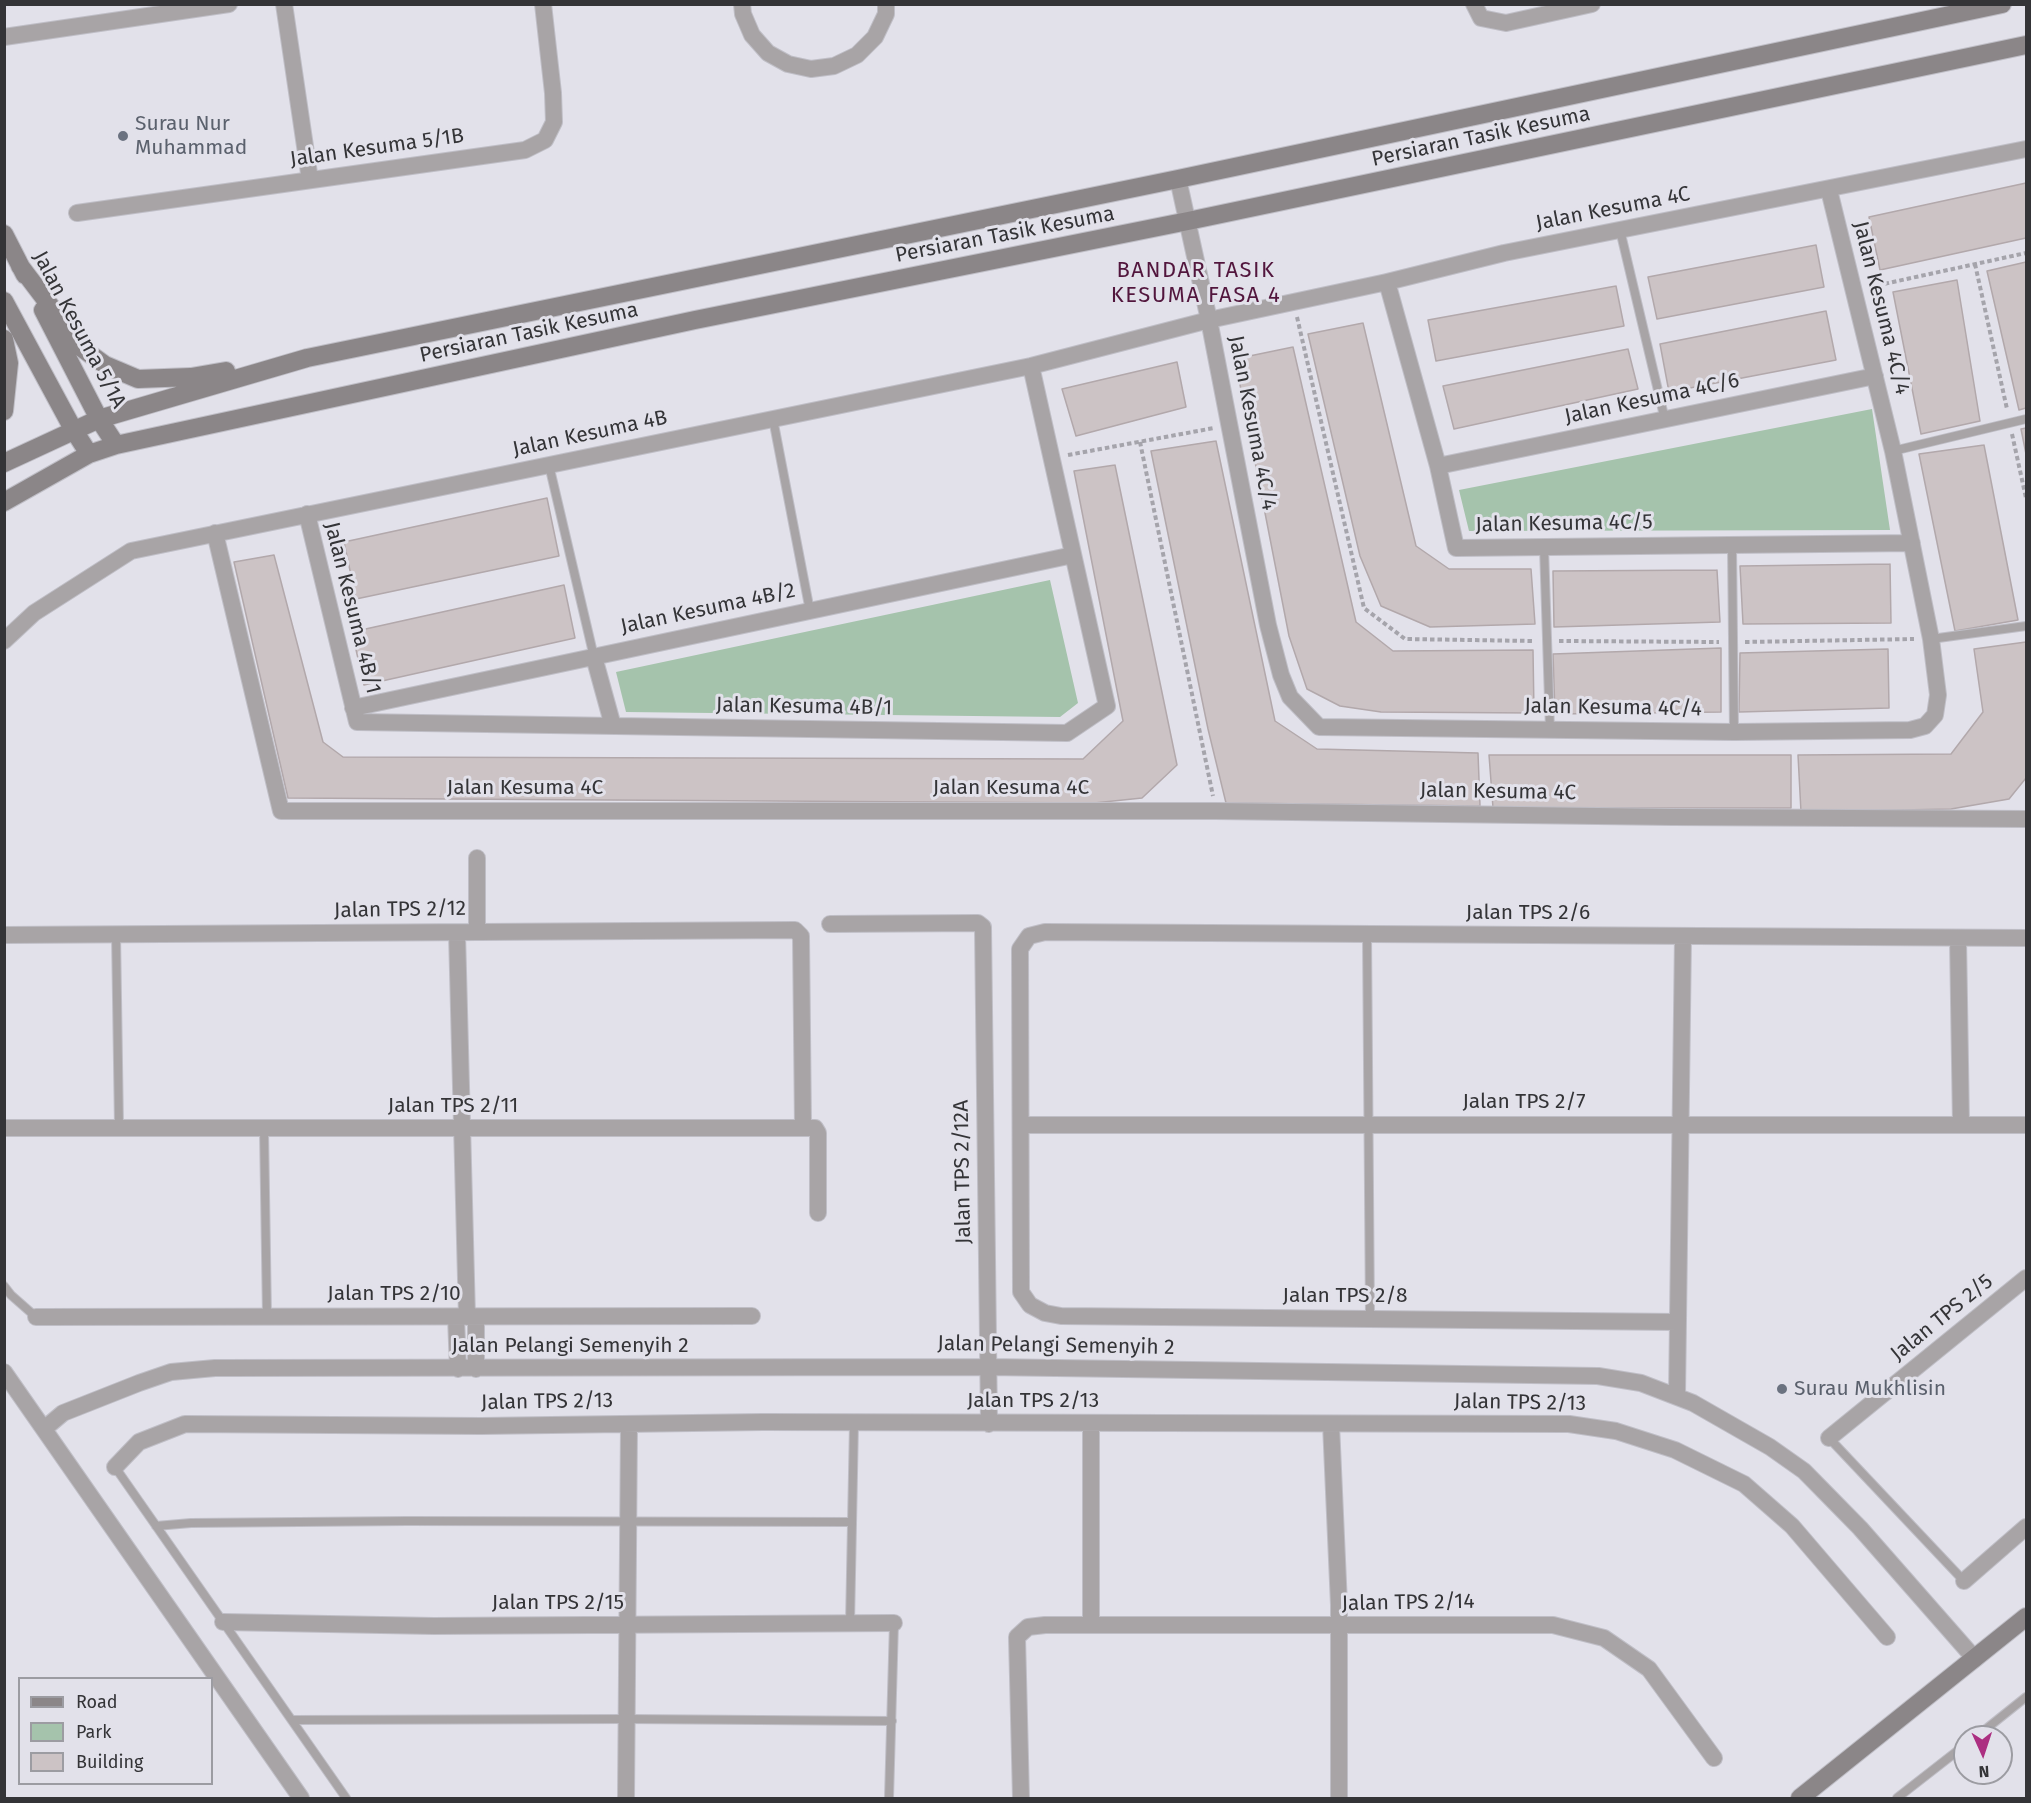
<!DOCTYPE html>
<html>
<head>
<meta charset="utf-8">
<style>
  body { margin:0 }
  #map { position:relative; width:2031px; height:1803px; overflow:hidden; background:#e2e1ea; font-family:"Fira Sans",sans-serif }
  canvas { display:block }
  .frame { position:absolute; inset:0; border:6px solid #343437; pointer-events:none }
  .legend { position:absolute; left:18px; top:1677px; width:195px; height:108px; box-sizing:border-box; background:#e2e1ea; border:2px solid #9c9ca2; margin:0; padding:8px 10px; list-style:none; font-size:18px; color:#343437 }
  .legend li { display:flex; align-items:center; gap:12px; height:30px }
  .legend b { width:30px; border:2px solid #9c9ca2 }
  .north { position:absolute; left:1953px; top:1725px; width:60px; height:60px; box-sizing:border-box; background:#e2e1ea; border:2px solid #9c9ca2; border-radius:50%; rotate:177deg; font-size:16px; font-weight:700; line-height:24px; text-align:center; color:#343437 }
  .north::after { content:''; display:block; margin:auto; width:21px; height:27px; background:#ac2f81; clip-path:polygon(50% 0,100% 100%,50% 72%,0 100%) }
</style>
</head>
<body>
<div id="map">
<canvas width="2031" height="1803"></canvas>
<div class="frame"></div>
<ul class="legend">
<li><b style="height:8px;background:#8b8688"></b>Road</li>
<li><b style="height:16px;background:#a5c3ac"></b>Park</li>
<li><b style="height:16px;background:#ccc3c5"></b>Building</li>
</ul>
<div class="north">N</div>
</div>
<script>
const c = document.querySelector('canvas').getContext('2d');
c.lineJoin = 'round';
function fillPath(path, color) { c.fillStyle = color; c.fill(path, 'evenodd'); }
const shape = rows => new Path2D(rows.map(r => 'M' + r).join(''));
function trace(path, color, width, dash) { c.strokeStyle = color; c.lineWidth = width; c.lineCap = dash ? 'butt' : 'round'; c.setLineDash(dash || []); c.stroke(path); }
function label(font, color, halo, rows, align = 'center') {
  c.font = font + ' "Fira Sans",sans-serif'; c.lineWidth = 6; c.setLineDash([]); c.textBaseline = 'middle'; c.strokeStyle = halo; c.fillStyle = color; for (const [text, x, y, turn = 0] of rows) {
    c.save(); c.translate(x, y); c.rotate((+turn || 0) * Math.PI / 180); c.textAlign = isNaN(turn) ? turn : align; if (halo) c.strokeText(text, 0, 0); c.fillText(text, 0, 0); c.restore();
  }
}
const green = shape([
  [1872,409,1890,530,1469,531,1459,490],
  [1050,580,1078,703,1060,717,626,712,616,672]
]);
const building = shape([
  [2026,183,2026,238,1880,270,1869,217,2026,183],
  [1816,245,1824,287,1657,319,1648,277,1816,245],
  [2026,262,2026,408,2019,410,1987,271,2026,262],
  [1957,280,1980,421,1921,434,1893,292,1957,280],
  [1616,286,1624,326,1436,361,1428,320,1616,286],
  [1826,311,1836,360,1669,392,1660,344,1826,311],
  [1363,323,1416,546,1449,569,1531,569,1535,624,1430,627,1381,606,1360,556,1308,334,1363,323],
  [1293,347,1356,622,1393,651,1533,650,1534,713,1381,712,1340,706,1307,689,1289,636,1235,359,1293,347],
  [1628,349,1638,389,1454,429,1443,386,1628,349],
  [1177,362,1186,407,1076,436,1062,389,1177,362],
  [2026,428,2026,454,2021,429,2026,428],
  [1216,441,1275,721,1317,749,1478,753,1480,806,1226,803,1208,729,1151,451,1216,441],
  [1984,445,2018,620,1955,631,1919,454,1984,445],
  [1115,465,1177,765,1142,798,1094,803,288,798,234,562,274,555,323,742,343,757,1083,759,1123,721,1074,471,1115,465],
  [547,498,559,556,356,599,344,542,547,498],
  [1890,564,1891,623,1743,624,1740,566,1890,564],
  [1717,570,1720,622,1554,627,1553,571,1717,570],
  [564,585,575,638,364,685,352,632,564,585],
  [2026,642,2026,778,2009,799,1951,809,1801,812,1798,755,1951,754,1983,712,1974,649,2026,642],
  [1721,648,1721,712,1555,714,1553,654,1721,648],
  [1888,649,1889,708,1739,712,1740,653,1888,649],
  [1489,755,1791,755,1791,808,1493,808,1489,755]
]);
const path = shape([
  [1975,264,2007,409],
  [1870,287,2026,253],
  [1297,317,1364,608,1405,639,1533,641],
  [2012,434,2026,498],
  [1140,442,1213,796],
  [1068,455,1214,428],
  [1559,641,1719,642],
  [1745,642,1914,639]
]);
const lane = shape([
  [1620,230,1665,420],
  [773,419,810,611],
  [1893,451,2026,419],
  [549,465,594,657],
  [1732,545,1734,732],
  [1544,547,1550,730],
  [1931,639,2026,626],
  [116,934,119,1127],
  [1367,934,1370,1319],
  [264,1129,267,1317],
  [4,1286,11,1295,36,1317],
  [1829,1438,1964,1581],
  [115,1467,346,1798],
  [156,1526,191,1523,407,1521,852,1522],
  [850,1624,854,1423],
  [292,1720,627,1719,892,1721],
  [1976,1737,2026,1697],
  [889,1798,894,1623],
  [1897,1798,1965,1745]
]);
const street = shape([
  [284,4,310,180],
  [742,4,743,14,752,35,768,53,788,64,811,69,834,66,857,55,875,37,886,14,886,4],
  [1474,4,1481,18,1506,23,1592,4],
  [4,37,229,4],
  [1178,179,1209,320,1268,625,1281,675,1290,697,1319,727,1734,732,1910,730,1925,726,1935,715,1938,695,1931,639,1893,451,1829,190],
  [77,213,525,150,545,140,554,122,553,93,543,4],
  [1387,282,1438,466,1456,548,1912,543],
  [1438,466,1875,376],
  [307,514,357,722,1067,733,1107,706,1031,366],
  [215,533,281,811,1216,811,1673,817,2026,819],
  [4,641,34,613,131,551,1031,366,1209,320,1387,282,1504,253,2026,149],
  [594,657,613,726],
  [353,708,1073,555],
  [477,858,477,932],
  [830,924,978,923,983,927,989,1424],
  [457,933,467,1317],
  [4,935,795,930,801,936,803,1128],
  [1958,938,1961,1125],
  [1021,1125,2026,1125],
  [4,1128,815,1128,818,1133,818,1213],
  [36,1317,752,1316],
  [456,1317,458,1369],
  [476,1317,476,1369],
  [1678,1322,1061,1316,1045,1313,1030,1305,1021,1292,1020,949,1029,936,1045,932,2026,938],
  [4,1372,301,1798],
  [1677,1396,1683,936],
  [1331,1424,1339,1605,1339,1798],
  [44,1429,63,1413,139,1383,171,1372,215,1368,988,1367,1598,1376,1641,1383,1693,1403,1770,1447,1804,1471,1860,1528,1975,1659],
  [1829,1438,2026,1278],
  [115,1467,139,1442,185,1424,481,1426,763,1422,1569,1424,1616,1431,1675,1450,1744,1484,1792,1526,1887,1637],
  [1964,1581,2026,1527],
  [223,1622,434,1626,894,1623],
  [1091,1625,1091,1424],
  [626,1798,629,1424],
  [1021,1798,1017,1637,1028,1627,1045,1625,1553,1625,1604,1638,1649,1669,1714,1758]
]);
const secondary = shape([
  [4,234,25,275],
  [20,266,83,349,105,365,138,379,191,377,226,371],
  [4,301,73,429,89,454],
  [43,310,99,419,116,445],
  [4,339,9,363,4,411],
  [4,463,99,419,307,358,1178,179,2002,4],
  [4,502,89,454,116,445,695,320,1188,221,2026,45],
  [1800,1798,2026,1617]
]);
const markers = [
  [123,136,6,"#6b7280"],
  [1782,1389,6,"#6b7280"]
];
const worshipNames = [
  ["Surau Nur",135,124],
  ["Muhammad",135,148],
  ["Surau Mukhlisin",1794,1389]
];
const streetNames = [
  ["Persiaran Tasik Kesuma",1481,137,-12],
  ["Jalan Kesuma 5/1B",377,148,-8],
  ["Jalan Kesuma 4C",1613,209,-11],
  ["Persiaran Tasik Kesuma",1005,235,-11],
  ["Jalan Kesuma 4C/4",1881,308,76],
  ["Jalan Kesuma 5/1A",79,330,62],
  ["Persiaran Tasik Kesuma",529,333,-12],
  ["Jalan Kesuma 4C/6",1652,399,-12],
  ["Jalan Kesuma 4C/4",1252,423,79],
  ["Jalan Kesuma 4B",590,434,-12],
  ["Jalan Kesuma 4C/5",1564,524,-1],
  ["Jalan Kesuma 4B/1",352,608,76],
  ["Jalan Kesuma 4B/2",708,609,-12],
  ["Jalan Kesuma 4B/1",804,707,1],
  ["Jalan Kesuma 4C/4",1613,708,1],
  ["Jalan Kesuma 4C",525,788],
  ["Jalan Kesuma 4C",1011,788],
  ["Jalan Kesuma 4C",1498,792,1],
  ["Jalan TPS 2/12",400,910,-1],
  ["Jalan TPS 2/6",1528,913],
  ["Jalan TPS 2/7",1524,1102],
  ["Jalan TPS 2/11",453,1106],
  ["Jalan TPS 2/12A",963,1172,-91],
  ["Jalan TPS 2/10",394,1294],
  ["Jalan TPS 2/8",1345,1296],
  ["Jalan TPS 2/5",1942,1318,-39],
  ["Jalan Pelangi Semenyih 2",570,1346],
  ["Jalan Pelangi Semenyih 2",1056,1346,1],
  ["Jalan TPS 2/13",1033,1401],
  ["Jalan TPS 2/13",547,1402,-1],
  ["Jalan TPS 2/13",1520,1403,1],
  ["Jalan TPS 2/15",558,1603],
  ["Jalan TPS 2/14",1408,1603,-1]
];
const neighbourhoodNames = [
  ["BANDAR TASIK",1196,271],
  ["KESUMA FASA 4",1196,296]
];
fillPath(green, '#a5c3ac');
fillPath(building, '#ccc3c5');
trace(building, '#b2a8ab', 1.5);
trace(lane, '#bfbec6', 10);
trace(street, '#bfbec6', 18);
trace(secondary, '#bfbec6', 20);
trace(path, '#a5a4ab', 4, [4.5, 3]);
trace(lane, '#a8a4a6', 8);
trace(street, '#a8a4a6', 16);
trace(secondary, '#8b8688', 18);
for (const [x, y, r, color] of markers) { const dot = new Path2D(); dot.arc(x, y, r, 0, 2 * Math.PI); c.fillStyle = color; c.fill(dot); trace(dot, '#e2e1ea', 2); }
label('21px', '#5b616d', '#e2e1ea', worshipNames, 'left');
label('21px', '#343437', '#e2e1ea', streetNames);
c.letterSpacing = '1.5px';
label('22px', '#52163d', '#e2e1ea', neighbourhoodNames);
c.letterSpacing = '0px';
</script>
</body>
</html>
